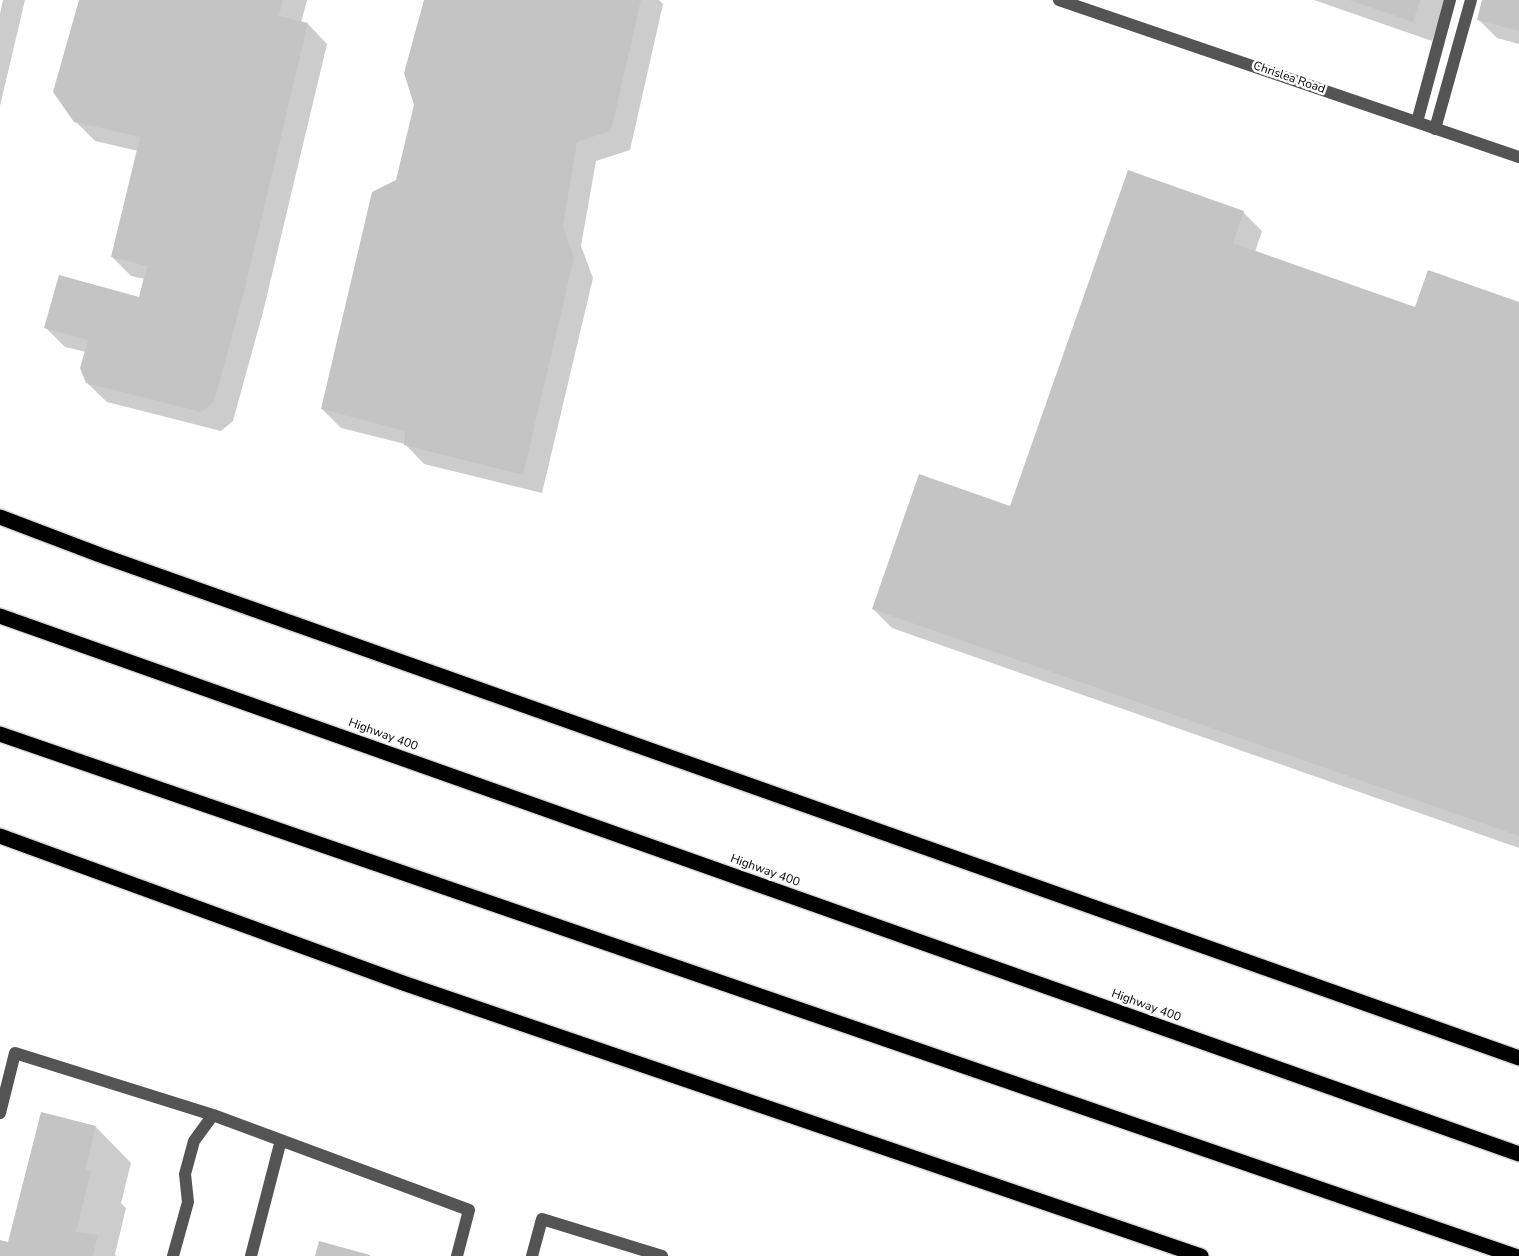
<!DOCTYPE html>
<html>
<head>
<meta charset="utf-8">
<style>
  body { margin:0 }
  canvas { display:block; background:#fff }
</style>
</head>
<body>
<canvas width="1519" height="1256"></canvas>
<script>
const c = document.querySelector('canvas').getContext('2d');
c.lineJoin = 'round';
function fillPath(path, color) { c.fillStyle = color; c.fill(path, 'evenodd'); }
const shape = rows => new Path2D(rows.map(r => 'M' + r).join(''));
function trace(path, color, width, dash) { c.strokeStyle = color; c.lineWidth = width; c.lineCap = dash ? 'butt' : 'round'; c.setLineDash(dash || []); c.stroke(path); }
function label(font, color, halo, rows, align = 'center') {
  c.font = font + ' "Nunito Sans",sans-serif'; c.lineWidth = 5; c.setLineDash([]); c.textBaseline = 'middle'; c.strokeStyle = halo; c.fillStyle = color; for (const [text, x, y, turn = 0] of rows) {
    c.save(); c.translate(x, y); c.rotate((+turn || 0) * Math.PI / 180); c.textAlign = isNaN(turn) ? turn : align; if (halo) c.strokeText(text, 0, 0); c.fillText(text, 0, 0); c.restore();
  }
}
const shadow = shape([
  [3,0,25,0,0,106,0,14],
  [80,0,307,0,301,23,308,24,327,44,263,312,233,421,221,431,107,402,87,383,86,352,65,347,46,328,140,298,145,279,131,276,112,257,138,151,95,141,75,121],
  [426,0,659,0,663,4,630,150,596,161,581,246,593,278,542,493,424,464,405,444,341,428,322,409,397,181,416,104],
  [1314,0,1446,0,1432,41],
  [1483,0,1519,0,1519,44,1497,38,1478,19],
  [1243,212,1262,231,1255,252,1416,308,1519,303,1519,848,892,628,873,609,1010,507],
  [96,1127,131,1163,121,1203,126,1208,115,1254,116,1256,0,1256,0,1244,9,1243]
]);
const building = shape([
  [79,0,283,0,279,16,308,23,244,292,214,402,201,412,86,383,80,368,88,340,44,328,59,275,139,297,147,266,111,257,140,137,74,122,53,92],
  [424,0,641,0,611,131,577,142,563,226,574,258,523,475,404,445,405,431,321,409,372,192,396,180,414,105,404,73],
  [1349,0,1420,0,1413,22],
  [1482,0,1519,0,1519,31,1477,20],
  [1128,170,1244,211,1233,243,1415,307,1428,270,1519,302,1519,836,872,609,919,474,1010,506],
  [41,1112,96,1126,85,1170,91,1171,76,1232,98,1235,93,1256,0,1256,0,1240,8,1242],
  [319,1241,370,1255,370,1256,315,1256]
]);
const minor = shape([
  [1059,0,1519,157],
  [1417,122,1450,0],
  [1435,129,1471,0],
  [0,1113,15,1053,213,1115,194,1141,185,1174,188,1202,173,1256],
  [213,1115,469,1210,457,1256],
  [251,1256,281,1140],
  [532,1256,542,1219,662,1256]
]);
const highway = shape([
  [0,517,100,555,1519,1058],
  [0,616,1519,1154],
  [0,734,1515,1256],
  [0,836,403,983,1201,1256]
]);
const streetNames = [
  ["Chrislea Road",1289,78,19],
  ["Highway 400",383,735,20],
  ["Highway 400",765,871,20],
  ["Highway 400",1146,1006,20]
];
fillPath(shadow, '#0003');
fillPath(building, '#c4c4c4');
trace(highway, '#dbdbdb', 18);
trace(minor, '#545454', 12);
trace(highway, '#000', 15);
label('12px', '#000', '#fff', streetNames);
</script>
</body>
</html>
